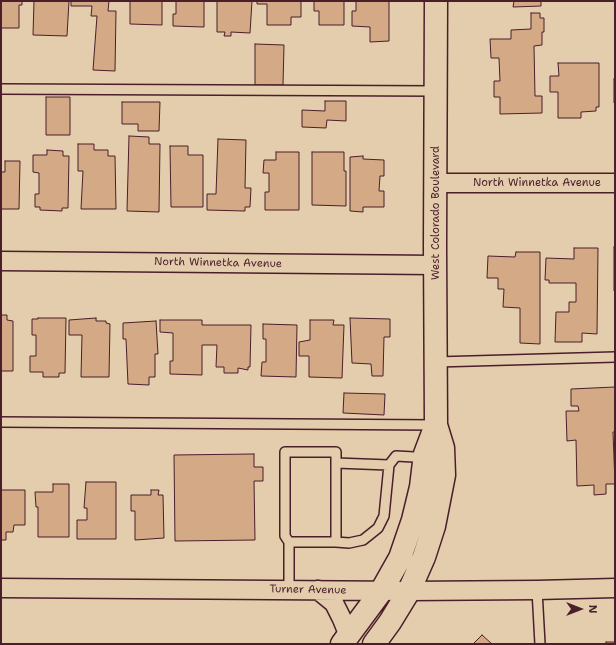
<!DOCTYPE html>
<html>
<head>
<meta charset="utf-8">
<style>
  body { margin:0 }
  #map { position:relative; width:616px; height:645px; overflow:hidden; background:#e4cdad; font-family:"Shantell Sans",sans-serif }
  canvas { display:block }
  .frame { position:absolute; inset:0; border:2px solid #4a1f2b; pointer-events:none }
  .north { position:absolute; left:560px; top:589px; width:40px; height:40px; -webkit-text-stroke:3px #e4cdad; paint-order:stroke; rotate:90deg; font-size:11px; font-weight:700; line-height:16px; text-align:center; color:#4a1f2b }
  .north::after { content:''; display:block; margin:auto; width:14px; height:18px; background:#4a1f2b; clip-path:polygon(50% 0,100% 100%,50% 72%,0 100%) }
</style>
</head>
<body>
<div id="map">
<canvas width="616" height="645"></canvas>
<div class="frame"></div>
<div class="north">N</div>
</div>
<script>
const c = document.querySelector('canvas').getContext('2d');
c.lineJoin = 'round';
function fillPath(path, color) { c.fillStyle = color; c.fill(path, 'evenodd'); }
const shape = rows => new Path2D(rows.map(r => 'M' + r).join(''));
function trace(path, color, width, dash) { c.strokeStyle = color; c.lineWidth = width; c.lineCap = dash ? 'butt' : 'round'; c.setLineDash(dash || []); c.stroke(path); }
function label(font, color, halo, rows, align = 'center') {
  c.font = font + ' "Shantell Sans",sans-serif'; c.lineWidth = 3.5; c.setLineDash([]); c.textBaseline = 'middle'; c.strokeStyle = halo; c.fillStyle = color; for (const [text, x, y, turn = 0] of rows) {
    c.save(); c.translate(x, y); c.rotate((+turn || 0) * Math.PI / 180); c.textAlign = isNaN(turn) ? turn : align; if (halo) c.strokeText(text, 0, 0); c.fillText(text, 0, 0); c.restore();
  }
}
const building = shape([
  [1,1,22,1,22,5,19,5,19,28,1,28,1,1],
  [34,1,69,1,67,36,33,35,34,1],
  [71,1,109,1,108,11,116,11,115,71,93,70,97,16,91,16,92,6,71,6,71,1],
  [130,1,162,1,162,25,130,24,130,1],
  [176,1,204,1,204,27,173,26,173,14,176,14,176,1],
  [217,1,252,1,250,33,231,32,231,36,224,36,225,32,217,32,217,1],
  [257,1,301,1,301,17,291,17,291,25,267,25,267,4,257,4,257,1],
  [314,1,344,1,344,25,319,25,319,11,314,11,314,1],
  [356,1,389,1,389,41,370,42,370,27,352,26,352,11,356,11,356,1],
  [514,1,541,1,541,6,513,7,514,1],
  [531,13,540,13,540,18,544,18,544,32,542,32,542,45,534,46,535,96,542,96,542,113,500,114,500,97,494,97,494,81,500,81,499,58,491,58,490,39,511,39,511,30,531,29,531,13],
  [255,44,284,45,283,85,255,85,255,44],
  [558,63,599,63,599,107,596,107,596,111,581,112,581,118,558,118,558,92,550,92,550,76,559,76,558,63],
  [614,79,615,79,615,103,614,103,614,79],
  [46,97,70,97,70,135,46,135,46,97],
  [325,101,346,101,346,121,327,120,326,128,302,127,302,110,325,111,325,101],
  [122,102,160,102,159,131,138,131,138,124,122,124,122,102],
  [129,136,149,137,149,144,160,144,159,212,127,211,129,136],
  [218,139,246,140,245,188,251,188,250,207,245,207,245,211,207,210,207,194,216,194,218,139],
  [78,144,94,144,94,150,108,150,108,156,115,156,116,209,81,209,83,171,78,171,78,144],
  [170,146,188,146,188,155,203,155,203,207,171,207,170,146],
  [47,150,63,151,63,156,69,156,68,208,62,208,62,211,40,210,40,207,35,207,35,194,39,194,39,173,33,172,33,155,47,155,47,150],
  [276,152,299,152,299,210,265,210,265,192,269,192,269,173,263,173,264,160,276,160,276,152],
  [312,152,344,152,344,171,346,171,346,206,312,205,312,152],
  [363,156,363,159,384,160,384,176,380,176,379,191,384,191,384,207,363,207,363,212,350,211,350,157,363,156],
  [5,161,20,161,19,209,1,209,1,172,5,172,5,161],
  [614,247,615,247,615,291,614,291,614,247],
  [574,248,598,248,597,334,582,333,582,342,555,342,556,312,569,312,569,302,576,302,576,283,549,283,549,280,545,280,546,258,574,259,574,248],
  [516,252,540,252,540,344,520,343,520,308,503,307,504,289,498,289,498,278,487,278,488,256,515,257,516,252],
  [1,315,7,315,7,320,13,321,13,371,1,371,1,315],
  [38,318,66,318,65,373,59,373,59,377,43,377,43,372,30,372,30,356,36,356,36,335,32,335,32,319,38,319,38,318],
  [96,318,96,321,106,321,106,323,110,324,109,377,81,377,82,335,69,335,69,320,96,318],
  [350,318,390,319,390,337,384,337,383,376,372,376,371,364,352,363,350,318],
  [160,320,202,320,202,325,251,325,250,367,248,367,248,370,238,368,238,373,224,373,224,367,216,367,217,345,202,345,202,375,170,374,170,361,173,361,173,333,160,332,160,320],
  [310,320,334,320,333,325,344,325,342,378,309,377,309,356,299,356,299,342,310,340,310,320],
  [156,321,158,354,155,354,155,377,149,377,149,385,128,384,126,339,123,339,123,323,156,321],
  [263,324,297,325,296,377,261,376,262,362,266,362,266,339,263,339,263,324],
  [615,387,615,432,613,432,615,484,606,484,606,494,594,495,594,485,577,486,576,440,567,441,566,411,579,411,578,406,571,406,571,389,615,387],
  [344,393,385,394,384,415,343,413,344,393],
  [254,454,254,467,263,467,263,481,254,481,255,540,175,541,174,455,254,454],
  [86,482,116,482,116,539,77,539,77,520,87,520,87,508,84,508,86,482],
  [53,484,69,484,69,537,38,537,38,507,36,507,35,492,53,492,53,484],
  [1,490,25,490,25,525,14,525,13,532,6,532,6,540,1,540,1,490],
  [151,490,159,490,158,495,163,495,164,538,135,540,135,511,131,511,131,495,151,495,151,490],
  [482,635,492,644,473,644,482,635],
  [606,642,615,642,615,644,606,644,606,642]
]);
const lane = shape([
  [1,89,436,91],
  [436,362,615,357],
  [1,422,436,425],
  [389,465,336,463,336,542,349,543,363,540,378,528,384,516,389,465,396,456,414,457],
  [289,542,285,536,285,452,336,452,336,463],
  [289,590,289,542,336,542],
  [537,590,540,644]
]);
const street = shape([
  [436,183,615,183],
  [1,261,435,265],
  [1,588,409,591,537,590,615,588],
  [318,590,334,603,342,619,349,636]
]);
const secondary = shape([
  [342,644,382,590,400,558,413,520,421,487,425,454,436,425],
  [374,644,390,622,409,591,424,557,434,526,444,475,443,448,436,425,435,246,436,1]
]);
const streetNames = [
  ["North Winnetka Avenue",537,183],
  ["West Colorado Boulevard",436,213,-90],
  ["North Winnetka Avenue",218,263,1],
  ["Turner Avenue",308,590,1]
];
fillPath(building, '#d4a985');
trace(building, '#4a1f2b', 1);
trace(lane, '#4a1f2b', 12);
trace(street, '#4a1f2b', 21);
trace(secondary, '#4a1f2b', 25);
trace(lane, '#e4cdad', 9);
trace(street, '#e4cdad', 18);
trace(secondary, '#e4cdad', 22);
label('11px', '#4a1f2b', '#e4cdad', streetNames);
</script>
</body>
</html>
